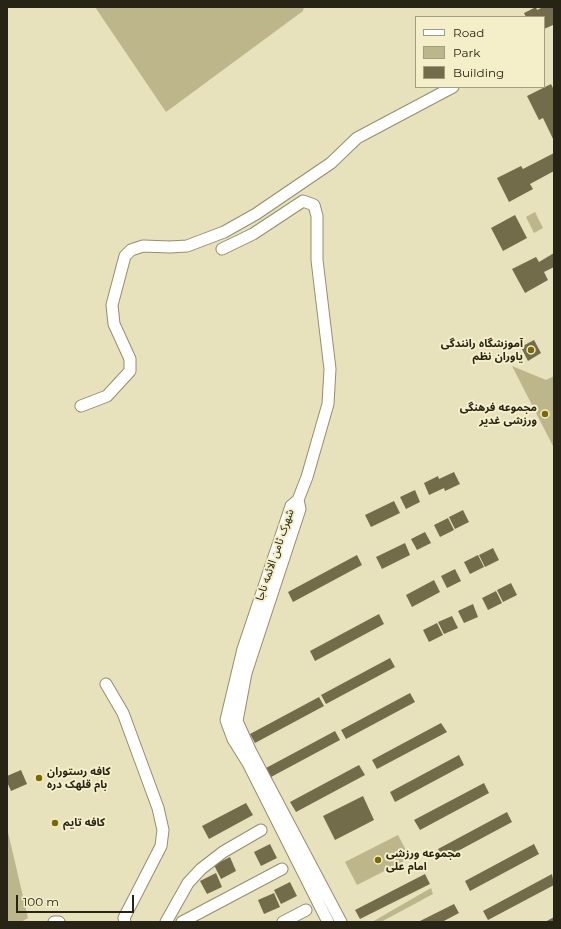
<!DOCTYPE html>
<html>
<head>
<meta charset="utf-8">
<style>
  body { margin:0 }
  #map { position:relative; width:561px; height:929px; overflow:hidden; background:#e7e1bc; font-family:Montserrat,sans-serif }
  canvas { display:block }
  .frame { position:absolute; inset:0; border:8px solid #272416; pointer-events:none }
  .legend { position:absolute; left:415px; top:16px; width:130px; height:72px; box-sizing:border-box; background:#f4eec9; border:1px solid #a29d81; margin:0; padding:5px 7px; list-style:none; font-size:12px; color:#272416 }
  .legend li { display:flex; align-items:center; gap:8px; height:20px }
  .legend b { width:20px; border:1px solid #a29d81 }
  .scale { position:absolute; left:16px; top:895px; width:118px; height:18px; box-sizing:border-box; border:2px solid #272416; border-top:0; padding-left:5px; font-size:12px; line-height:14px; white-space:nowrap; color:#272416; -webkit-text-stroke:3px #f4eec9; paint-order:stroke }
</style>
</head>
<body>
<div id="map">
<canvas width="561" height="929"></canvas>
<div class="frame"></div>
<ul class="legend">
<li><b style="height:5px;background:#fff"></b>Road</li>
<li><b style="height:11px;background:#bdb68b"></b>Park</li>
<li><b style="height:11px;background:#726c4b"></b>Building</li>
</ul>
<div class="scale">100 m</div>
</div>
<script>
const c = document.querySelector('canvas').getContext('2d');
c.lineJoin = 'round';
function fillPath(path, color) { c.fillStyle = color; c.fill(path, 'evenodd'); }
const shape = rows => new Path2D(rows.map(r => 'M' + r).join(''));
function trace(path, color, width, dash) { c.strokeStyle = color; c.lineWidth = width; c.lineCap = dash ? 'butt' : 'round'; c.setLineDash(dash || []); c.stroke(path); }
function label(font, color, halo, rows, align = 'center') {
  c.font = font + ' Montserrat,"Noto Sans Arabic",sans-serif'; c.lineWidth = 4; c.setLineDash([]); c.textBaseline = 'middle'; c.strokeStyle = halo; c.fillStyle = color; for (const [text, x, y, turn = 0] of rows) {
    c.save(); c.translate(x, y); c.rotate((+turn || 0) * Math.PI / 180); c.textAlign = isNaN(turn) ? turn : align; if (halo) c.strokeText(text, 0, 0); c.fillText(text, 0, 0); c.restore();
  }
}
const green = shape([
  [95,7,304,7,303,11,166,112],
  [535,212,543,228,534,233,526,217],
  [512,366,546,380,554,376,554,448],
  [7,828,28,918,21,922,7,922],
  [398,835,410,858,357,885,345,862],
  [431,888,433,894,381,922,372,922]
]);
const building = shape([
  [536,7,537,10,543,7,554,7,554,27,553,25,544,29,544,17,526,17,524,13],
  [551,84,554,90,554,141,543,118,539,120,527,96],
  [554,153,554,171,530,184,533,189,509,202,497,178,521,166,523,169],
  [515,215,527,238,503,251,491,228],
  [554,253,554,267,544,272,548,280,525,293,512,269,536,257,539,262],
  [534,340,541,353,528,361,521,347],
  [454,472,460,484,445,491,444,488,429,495,424,483,438,476,439,479],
  [415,490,420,502,406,509,400,497],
  [394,501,400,513,371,527,365,515],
  [463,510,469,522,455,529,449,517],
  [448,518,454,530,440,537,434,525],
  [425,532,431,543,417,550,411,539],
  [405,543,410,555,382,569,376,557],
  [493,548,499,560,485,567,479,555],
  [357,555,362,565,293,602,288,592],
  [478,555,484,567,470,574,464,562],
  [455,569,461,581,447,588,441,576],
  [434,580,440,592,412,607,406,595],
  [511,583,517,595,503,602,497,590],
  [496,591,502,603,488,610,482,598],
  [473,604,478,617,464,623,458,611],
  [379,614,384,624,315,661,310,651],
  [452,616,458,628,444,634,438,622],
  [437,623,443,635,429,642,423,630],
  [390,658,395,667,326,704,321,695],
  [410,693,415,702,346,739,341,730],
  [319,697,324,706,255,743,250,734],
  [441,723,447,732,377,769,372,760],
  [335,731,340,740,271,777,266,768],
  [459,755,464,765,395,802,390,792],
  [359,765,365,775,296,812,290,802],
  [21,770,27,784,11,791,7,782,7,776],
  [484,783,489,793,420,830,414,820],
  [363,796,374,820,335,840,323,816],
  [246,803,253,815,209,839,202,826],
  [507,812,512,822,443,859,438,849],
  [270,844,277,858,261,866,254,852],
  [534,844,539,854,470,891,465,881],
  [230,857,236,871,221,879,214,865],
  [216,873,222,887,207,894,200,881],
  [425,874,430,884,360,919,355,910],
  [552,874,554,885,488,920,483,911],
  [290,882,297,896,281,904,274,890],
  [274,893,280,907,264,914,258,900],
  [454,904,459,913,442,922,418,922],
  [554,917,554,922,545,922]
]);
const minor = shape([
  [222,249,253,234,303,201,314,205,317,216,317,260,330,369,328,404,307,477,298,500],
  [81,406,107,396,130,371,130,359,114,324,112,305,125,256,131,250,143,246,170,247,187,246,224,232,256,214,331,163,357,138,453,87],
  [106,684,123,713,158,808,163,830,161,846,124,918,125,922],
  [54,922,59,922],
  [166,922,188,883,201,869,223,852,261,830],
  [182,922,282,869],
  [283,922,306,910],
  [328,922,248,763,233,739,226,720,243,649,291,506,298,500,300,509,246,673,237,721,250,750,341,922]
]);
const markers = [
  [531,350,4,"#786900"],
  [545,414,4,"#786900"],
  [39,778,4,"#786900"],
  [55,823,4,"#786900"],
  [378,860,4,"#786900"]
];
const poiNames = [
  ["آموزشگاه رانندگی",523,344,"right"],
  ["یاوران نظم",523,357,"right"],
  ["مجموعه فرهنگی",537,408,"right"],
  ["ورزشی غدیر",537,421,"right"],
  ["کافه رستوران",47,772],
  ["بام قلهک دره",47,785],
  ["کافه تایم",63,823],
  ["مجموعه ورزشی",386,854],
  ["امام علی",386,867]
];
const streetNames = [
  ["شهرک ثامن الائمه ناجا",275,555,-71]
];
fillPath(green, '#bdb68b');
fillPath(building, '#726c4b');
trace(minor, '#948e6c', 13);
trace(minor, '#fff', 11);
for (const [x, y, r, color] of markers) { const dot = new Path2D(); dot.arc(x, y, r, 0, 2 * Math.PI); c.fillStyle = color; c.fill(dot); trace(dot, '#f4eec9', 1.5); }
label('bold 11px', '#272416', '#f4eec9', poiNames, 'left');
label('11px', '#272416', '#f4eec9', streetNames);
</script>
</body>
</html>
